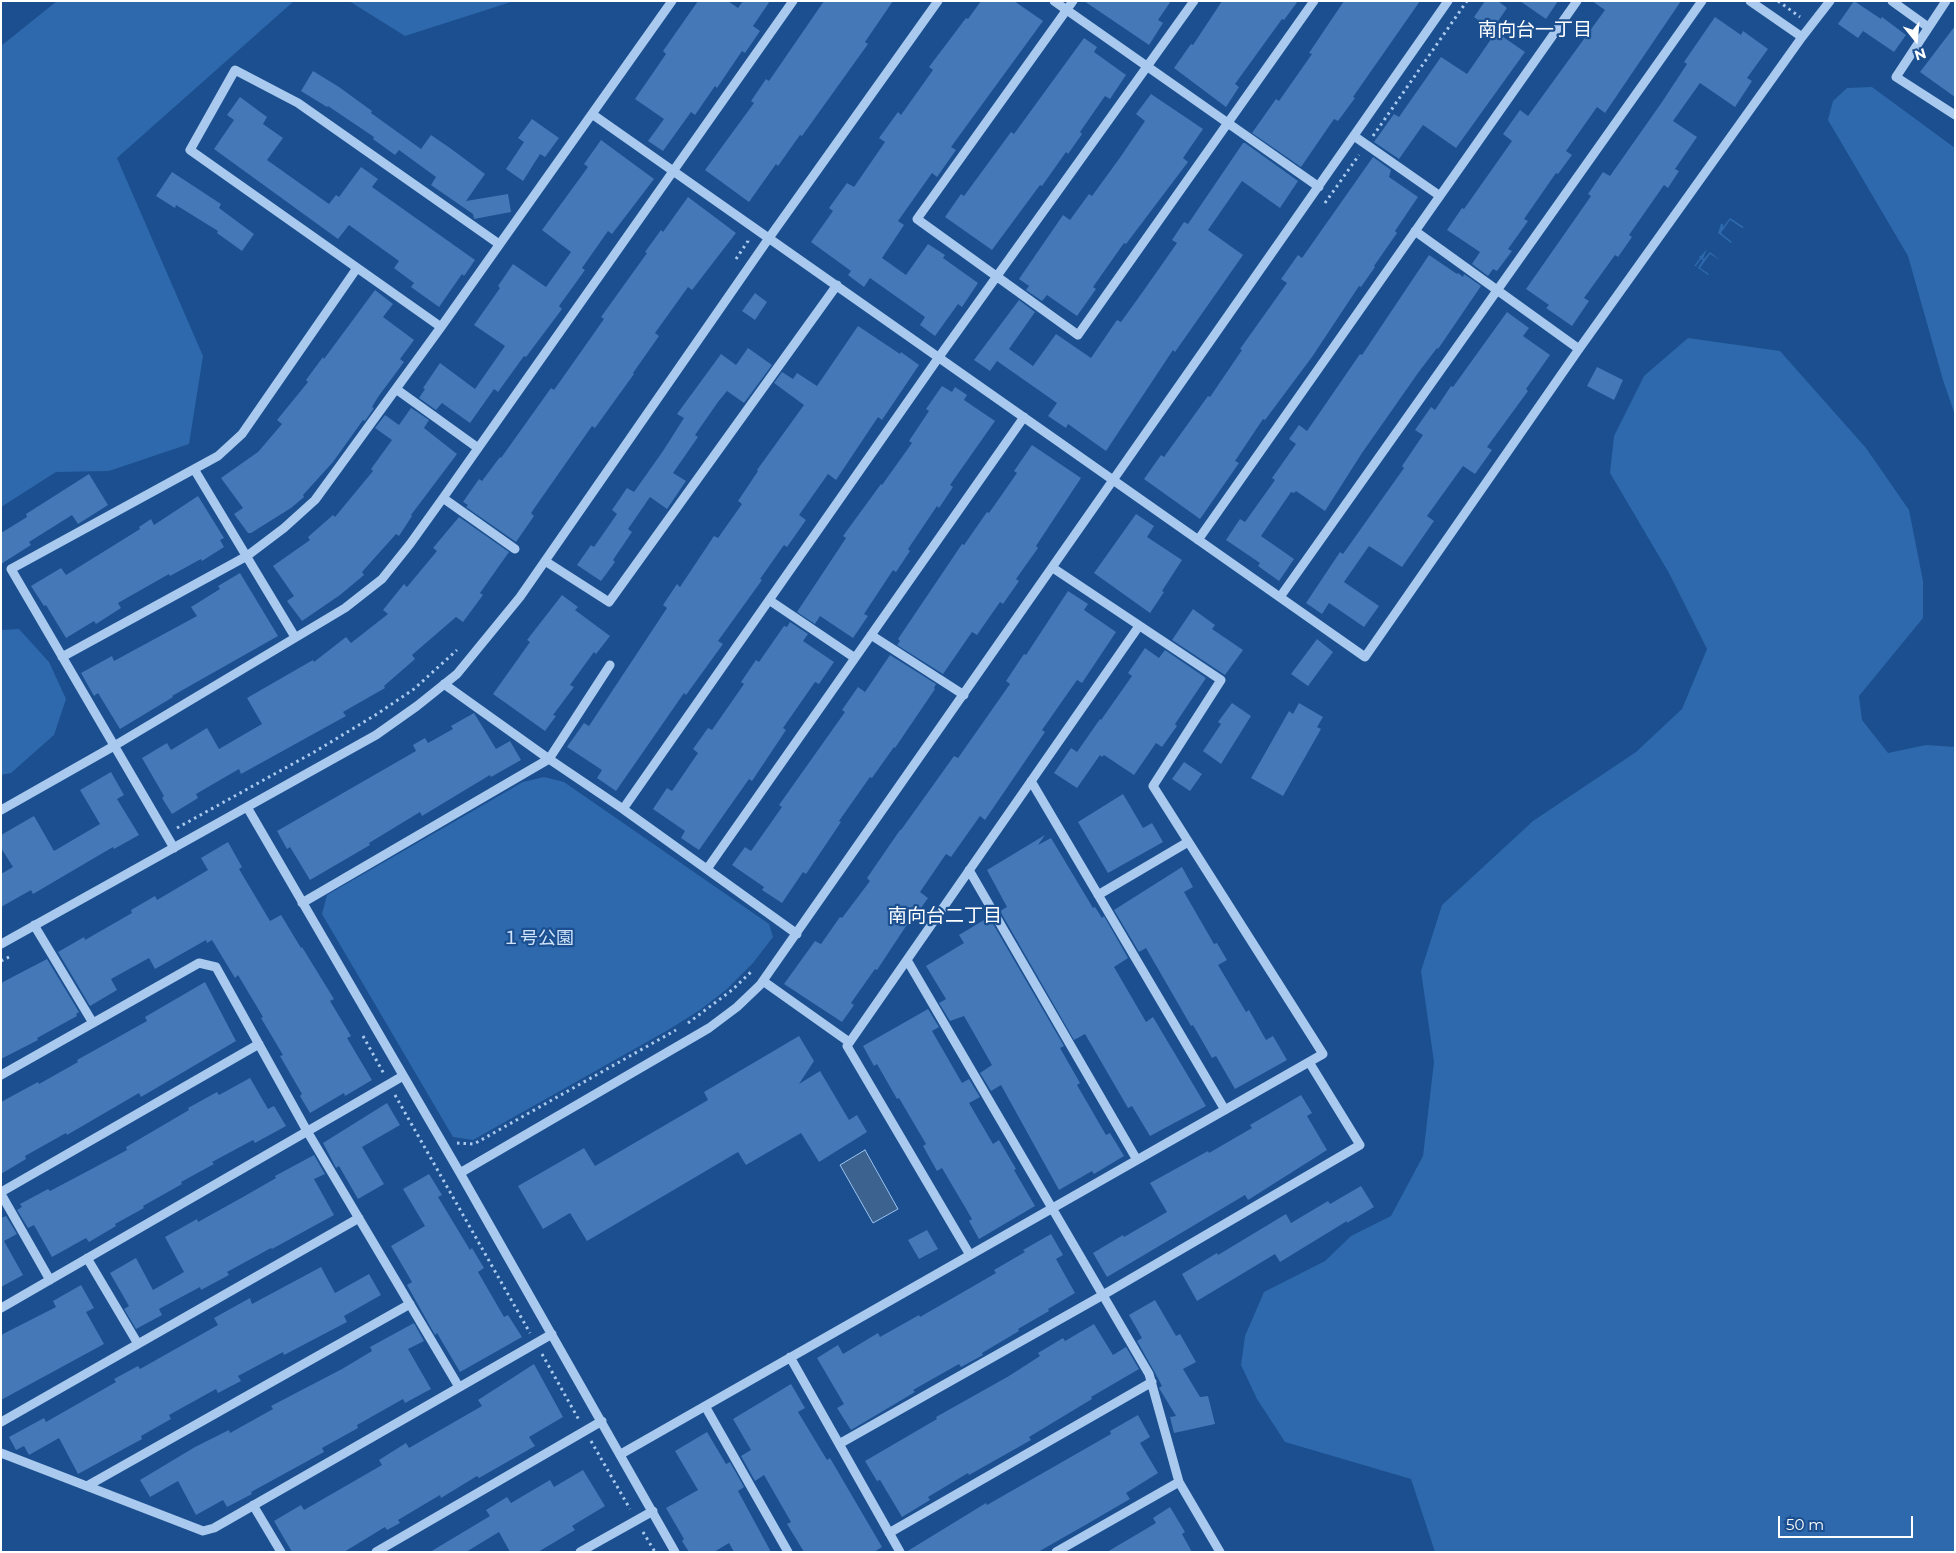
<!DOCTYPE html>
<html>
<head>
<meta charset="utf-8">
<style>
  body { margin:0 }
  #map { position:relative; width:1956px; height:1553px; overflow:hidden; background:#1b4f8f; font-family:Montserrat,sans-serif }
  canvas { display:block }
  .frame { position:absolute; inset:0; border:2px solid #fff; pointer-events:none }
  .north { position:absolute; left:1891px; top:15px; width:50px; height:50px; -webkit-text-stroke:4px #1b4f8f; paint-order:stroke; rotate:163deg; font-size:14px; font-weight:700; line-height:20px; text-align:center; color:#fff }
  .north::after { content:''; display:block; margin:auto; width:18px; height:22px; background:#fff; clip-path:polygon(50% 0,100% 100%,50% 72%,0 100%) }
  .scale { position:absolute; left:1778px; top:1516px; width:135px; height:22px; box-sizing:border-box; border:2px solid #fff; border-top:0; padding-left:6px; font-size:15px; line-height:18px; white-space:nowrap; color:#fff; -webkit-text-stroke:4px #1b4f8f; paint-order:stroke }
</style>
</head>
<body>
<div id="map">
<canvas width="1956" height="1553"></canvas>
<div class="frame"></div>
<div class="north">N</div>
<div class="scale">50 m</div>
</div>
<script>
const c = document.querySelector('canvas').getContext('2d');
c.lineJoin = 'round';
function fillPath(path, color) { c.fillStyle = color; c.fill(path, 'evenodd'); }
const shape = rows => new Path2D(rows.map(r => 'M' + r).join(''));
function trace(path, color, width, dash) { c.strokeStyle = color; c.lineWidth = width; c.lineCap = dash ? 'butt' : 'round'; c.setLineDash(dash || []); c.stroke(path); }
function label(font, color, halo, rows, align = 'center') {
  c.font = font + ' Montserrat,"Noto Sans JP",sans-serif'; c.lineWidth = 4.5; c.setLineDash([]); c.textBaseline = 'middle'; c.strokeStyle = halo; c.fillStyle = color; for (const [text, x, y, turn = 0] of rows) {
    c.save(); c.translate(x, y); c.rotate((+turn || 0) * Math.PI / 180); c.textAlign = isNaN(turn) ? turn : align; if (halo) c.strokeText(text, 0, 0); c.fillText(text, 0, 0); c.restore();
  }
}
const green = shape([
  [57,1,294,1,117,158,203,356,189,444,109,471,56,472,1,507,1,46],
  [349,1,514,1,405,36],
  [1872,87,1955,148,1955,415,1943,380,1908,256,1828,120,1833,101,1847,88],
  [1730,218,1744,227,1742,228,1730,220,1721,233,1732,242,1731,243,1718,233,1721,224,1723,224,1723,227],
  [1707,249,1703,258,1704,259,1710,252,1720,260,1710,254,1700,268,1709,274,1708,275,1698,268,1703,260,1701,259,1696,266,1694,266,1700,258,1699,256,1701,256],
  [1688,338,1780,351,1866,448,1909,510,1923,581,1923,618,1859,696,1862,720,1888,753,1926,745,1955,747,1955,1552,1435,1552,1411,1479,1285,1442,1257,1399,1241,1365,1245,1336,1264,1292,1325,1261,1351,1236,1391,1216,1423,1156,1434,1062,1421,971,1442,905,1533,821,1636,752,1682,709,1707,649,1669,573,1610,473,1614,436,1644,376],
  [19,629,49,662,66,699,54,735,11,773,1,775,1,630],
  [544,777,564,782,769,924,773,937,753,963,727,989,700,1010,668,1030,473,1140,453,1137,322,914,327,895,523,782]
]);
const water = shape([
  [865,1150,898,1209,873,1223,840,1165,865,1150]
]);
const building = shape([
  [698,1,728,1,738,8,743,1,770,1,753,26,760,31,745,53,742,51,717,88,715,86,695,115,691,112,663,151,648,141,664,119,635,99,666,54,663,51],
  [824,1,893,1,865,42,868,44,802,136,800,135,778,166,776,164,749,202,705,170,754,103,751,101,766,79,769,81],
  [981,1,1014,1,1043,21,951,147,956,150,937,177,932,173,898,221,904,225,882,258,906,275,928,244,945,255,943,258,978,283,962,307,958,304,935,336,920,325,925,317,870,278,864,287,848,275,851,271,811,242,833,211,829,208,847,183,854,187,885,142,879,138,898,112,901,115,933,70,929,67,966,18,968,19],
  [1084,1,1171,1,1158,20,1163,23,1149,45],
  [1222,1,1298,1,1284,20,1282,19,1235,84,1239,87,1226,107,1174,68,1191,44,1193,45],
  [1344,1,1420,1,1353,97,1355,98,1338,121,1334,119,1301,167,1252,133,1276,99,1279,101,1312,54,1309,53],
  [1485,1,1498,1,1507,8,1492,30,1474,17],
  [1520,1,1558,1,1546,19],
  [1592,1,1681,1,1605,113,1597,107,1566,151,1572,155,1558,174,1556,173,1524,219,1528,221,1508,249,1512,251,1497,271,1493,269,1488,276,1472,264,1480,252,1447,230,1462,208,1464,209,1512,141,1503,134,1520,110,1528,116,1605,10],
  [1854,1,1881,19,1882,17,1906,35,1894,52,1863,31,1858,38,1838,24],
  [1715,17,1741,35,1743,31,1768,49,1747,78,1752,81,1735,107,1700,83,1673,121,1697,137,1675,169,1679,171,1668,188,1664,185,1629,235,1632,237,1618,257,1615,255,1584,298,1589,301,1572,326,1546,308,1549,305,1526,289,1591,196,1588,194,1603,172,1610,176,1662,102,1687,64,1684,62],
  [1955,26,1955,97,1920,72],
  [1496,32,1525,52,1456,148,1423,125,1399,159,1374,142,1394,114,1399,117,1441,57,1467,74],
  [1084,38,1097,47,1094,52,1126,75,1110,99,1105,96,1080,132,1082,134,1068,154,1066,152,1042,186,1040,185,992,250,945,217,961,194,964,196,1011,132,1014,134],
  [313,71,339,87,372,111,371,113,421,149,431,135,450,148,485,174,466,201,508,194,511,212,474,219,473,214,431,185,436,177,399,150,395,155,373,139,374,137,328,106,327,107,301,91],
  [1151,94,1203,129,1183,158,1188,162,1126,244,1124,243,1093,287,1096,289,1077,316,1047,295,1042,301,1026,290,1029,286,1019,279,1063,215,1070,220,1089,194,1092,196,1119,159,1145,121,1136,114],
  [240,97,267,117,263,124,283,138,267,160,329,204,336,195,339,197,361,167,378,179,372,187,475,260,464,276,462,274,439,307,411,287,414,283,394,268,399,261,349,225,338,239,214,149,234,120,227,115],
  [532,119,559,138,545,157,540,154,523,181,506,169,524,142,518,138],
  [601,140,654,179,612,234,608,231,582,268,585,270,559,306,562,309,526,357,524,356,498,392,494,389,470,423,442,403,436,410,419,398,425,389,423,388,440,363,475,389,505,346,474,325,500,288,498,286,513,264,546,287,571,252,542,230,588,167,584,164],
  [1243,143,1245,143,1298,181,1280,208,1242,181,1208,230,1243,255,1175,352,1173,350,1106,451,1068,424,1066,428,1048,416,1057,403,997,361,990,371,974,360,1019,300,1035,312,1009,349,1033,366,1056,334,1091,358,1117,320,1121,322,1144,290,1177,243,1172,240,1184,222,1188,224],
  [1373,157,1391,170,1389,177,1418,197,1395,231,1397,233,1374,266,1375,267,1361,287,1359,286,1312,357,1265,420,1263,419,1235,461,1239,463,1200,519,1144,479,1161,455,1164,457,1208,396,1210,397,1242,350,1240,349,1287,283,1281,279,1298,255,1302,258],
  [172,172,221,204,219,208,254,234,242,251,217,233,218,231,176,205,175,208,156,196],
  [688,197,736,233,692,290,688,287,655,333,659,336,633,373,634,374,595,428,592,426,559,473,531,513,534,516,516,542,466,507,468,505,463,502,479,479,482,481,500,457,501,458,551,388,554,390,604,319,601,317,647,253,645,252,661,230,663,232],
  [1429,255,1457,274,1458,273,1463,277,1464,274,1481,286,1438,349,1437,348,1418,373,1362,453,1325,511,1296,491,1294,493,1291,492,1261,536,1294,559,1279,581,1258,566,1260,563,1226,540,1240,519,1245,522,1275,480,1272,478,1296,444,1289,439,1299,425,1307,431,1360,354,1362,355],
  [375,290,393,304,383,317,414,340,400,359,404,362,378,397,372,407,374,408,365,421,363,420,333,462,303,495,304,497,291,508,251,533,248,533,234,514,243,508,221,478,258,452,282,424,277,420,308,382,306,380,323,357,324,359],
  [755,293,767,302,755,320,742,311],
  [1507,312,1529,328,1523,336,1550,355,1526,389,1528,391,1487,447,1492,450,1475,474,1463,466,1427,516,1434,521,1402,567,1369,546,1344,582,1379,606,1364,627,1329,603,1322,614,1306,603,1340,552,1343,554,1404,468,1402,466,1423,435,1415,430,1431,407,1435,410,1451,386,1453,387],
  [858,326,900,354,901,352,919,365,882,420,878,417,836,480,828,474,799,515,806,520,787,547,784,545,760,579,762,580,718,641,723,644,686,695,684,693,616,791,597,778,602,770,567,747,584,723,589,726,667,608,663,605,677,584,680,587,714,536,718,538,742,504,738,501,758,471,757,470,804,405,774,383,782,372,793,379,797,373,817,386],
  [748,348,772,365,744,403,727,391,718,402,695,435,698,437,673,473,686,481,667,509,650,497,628,529,632,532,613,560,615,562,601,581,577,565,591,545,594,547,617,514,612,510,627,488,634,492,663,451,684,418,677,414,721,354,736,365],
  [1597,367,1623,380,1614,400,1587,386],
  [942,386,952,392,955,387,967,395,964,400,995,421,950,485,953,487,939,508,937,506,908,549,910,551,896,572,893,570,864,614,868,616,853,638,820,616,815,624,797,612,846,538,843,536,881,484,882,485,912,443,909,441,929,411,926,409],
  [411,408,429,420,424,428,457,454,411,515,412,516,399,536,396,534,362,572,364,575,340,595,302,621,287,601,294,596,273,566,310,540,308,537,333,515,335,517,373,471,371,469,392,440,375,428,385,415,399,425],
  [1032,445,1081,478,1036,546,1038,548,1016,579,1019,581,1003,604,1000,602,977,635,972,632,943,674,897,645,900,641,898,639,962,544,964,545,987,512,989,513,1017,473,1014,471],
  [89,474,108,505,78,524,72,515,29,542,31,545,1,564,1,533,27,517,26,514],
  [198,496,224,538,220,540,224,547,202,561,201,559,170,576,169,574,118,603,121,608,96,624,94,621,66,638,46,605,44,606,31,586,61,568,66,575,140,529,139,527,151,519,154,525],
  [1136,514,1154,526,1147,537,1182,560,1162,591,1164,592,1150,613,1094,573],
  [459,517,509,552,480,593,483,595,463,622,456,617,412,655,415,659,384,686,385,688,343,712,346,716,241,774,239,769,196,794,198,798,172,814,162,798,164,796,142,758,167,743,171,750,207,728,219,749,262,724,247,698,313,660,314,662,346,637,351,643,388,614,383,610,404,584,407,587,437,551,433,548],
  [240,573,278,636,172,696,173,697,120,729,98,693,94,696,81,673,112,656,114,661,197,616,191,607,220,589,218,586],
  [1068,591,1088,604,1084,610,1116,632,1082,683,1077,680,1042,730,1045,732,985,820,980,816,951,857,946,854,920,892,928,898,916,915,914,914,877,970,875,969,851,1003,854,1005,842,1022,784,984,815,941,821,944,840,917,842,918,870,881,867,878,900,830,901,830,954,756,958,758,1010,684,1006,681,1024,654,1026,655],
  [562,595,578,607,575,610,610,636,596,654,594,652,570,685,574,687,553,715,556,716,545,731,493,694,530,642,527,640],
  [1193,609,1215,625,1212,629,1243,650,1225,675,1172,640],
  [790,622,808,634,803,641,834,662,819,684,815,682,783,728,786,730,752,781,749,779,699,850,681,838,685,831,653,809,667,788,672,791,698,753,693,749,708,728,712,730,744,684,741,682,756,660,759,662,784,626,787,627],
  [1317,639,1333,652,1308,686,1291,674],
  [1145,648,1159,658,1165,650,1206,678,1175,724,1177,726,1162,747,1156,743,1134,775,1104,755,1102,757,1100,755,1077,788,1054,773,1071,748,1077,752,1100,719,1101,720,1132,676,1128,673],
  [890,655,936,684,934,688,935,689,895,748,894,747,872,778,870,777,839,821,841,822,806,874,803,872,782,903,762,890,764,887,732,865,745,847,751,851,782,807,779,805,845,712,842,710,858,687,865,692],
  [1232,703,1251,716,1221,764,1203,751,1221,724,1218,722],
  [1299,703,1323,717,1317,727,1321,729,1283,796,1251,778,1289,711,1293,714],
  [474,713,496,749,510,741,521,760,491,777,490,775,422,816,420,812,369,843,370,845,310,880,290,847,287,849,277,831,416,751,413,745,425,738,428,743,453,729,451,726],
  [1184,762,1202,774,1190,791,1172,779],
  [111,772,124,795,117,799,139,835,114,849,113,847,33,894,31,890,1,907,1,874,13,867,1,848,1,835,34,816,54,851,100,824,80,790],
  [1123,794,1143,828,1152,823,1163,842,1108,873,1078,822],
  [1045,835,1038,845,1051,838,1093,908,1095,907,1102,918,1104,916,1128,958,1114,967,1146,1022,1153,1017,1206,1106,1150,1136,1132,1106,1128,1108,1085,1034,1074,1040,1000,911,1007,907,987,870],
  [228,842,242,867,239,869,270,921,281,915,301,948,302,947,334,999,330,1001,351,1036,347,1038,372,1080,345,1096,344,1093,310,1113,300,1096,302,1094,280,1056,283,1055,261,1018,263,1017,238,975,235,978,212,940,207,943,206,940,155,969,149,958,111,979,117,990,90,1006,58,952,84,937,85,940,132,913,131,910,155,896,157,900,208,870,201,858],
  [1182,867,1193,887,1184,892,1214,944,1217,943,1227,960,1218,965,1246,1012,1249,1010,1266,1040,1273,1036,1287,1060,1235,1089,1216,1056,1212,1058,1193,1025,1191,1026,1146,948,1139,952,1114,910],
  [989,917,1064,1046,1060,1048,1080,1083,1077,1085,1106,1135,1110,1133,1124,1156,1094,1174,1092,1171,1059,1190,1001,1085,991,1091,980,1073,992,1065,964,1016,950,1021,939,1003,946,999,926,966,964,943,959,935],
  [47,959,79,1012,76,1014,77,1016,37,1038,38,1040,1,1059,1,983],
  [205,982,236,1041,141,1097,139,1093,67,1135,66,1133,25,1156,26,1159,1,1174,1,1102,38,1082,39,1084,78,1062,77,1060,147,1021,145,1017],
  [928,1009,939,1027,932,1031,962,1083,969,1079,980,1097,969,1103,993,1144,999,1140,1016,1169,1014,1170,1035,1206,979,1239,969,1221,972,1219,942,1168,937,1171,923,1146,926,1144,899,1098,897,1099,877,1064,874,1066,863,1046],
  [799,1036,814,1061,799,1084,820,1071,849,1120,857,1115,867,1132,819,1162,801,1133,746,1165,738,1152,587,1241,570,1213,543,1229,518,1186,584,1148,595,1166,708,1100,704,1092],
  [250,1078,268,1109,274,1106,286,1126,255,1143,253,1140,212,1162,214,1164,181,1182,182,1184,143,1206,144,1208,115,1224,116,1226,89,1242,86,1238,52,1257,34,1225,28,1228,17,1210,22,1207,20,1204,48,1189,50,1191,86,1172,127,1150,126,1147,189,1110,188,1108,217,1092,219,1095],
  [1301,1095,1312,1113,1307,1116,1327,1150,1248,1200,1245,1195,1107,1277,1093,1253,1123,1235,1124,1237,1167,1212,1150,1183,1208,1151,1209,1153,1252,1128,1250,1125],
  [387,1103,400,1125,362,1147,384,1184,358,1199,339,1166,336,1168,323,1143],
  [314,1155,325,1174,314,1179,334,1215,272,1249,271,1248,227,1272,229,1275,201,1290,200,1287,159,1309,162,1315,136,1329,124,1309,129,1306,110,1273,136,1258,153,1290,184,1272,165,1237,197,1219,198,1222,243,1197,276,1178,275,1176],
  [429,1174,442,1195,438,1197,470,1250,472,1248,484,1268,478,1272,504,1317,508,1315,522,1337,460,1372,437,1333,435,1335,407,1285,412,1282,391,1246,425,1226,403,1189],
  [1361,1186,1374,1207,1347,1223,1347,1221,1280,1262,1275,1254,1197,1301,1182,1274,1217,1253,1218,1255,1286,1214,1291,1223,1328,1201,1330,1204],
  [6,1216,17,1234,4,1241,23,1275,1,1287,1,1218],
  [927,1230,938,1249,919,1259,908,1240],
  [1051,1234,1063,1255,1056,1259,1075,1293,1048,1309,1049,1311,1018,1329,1019,1331,982,1353,983,1355,961,1367,959,1364,913,1390,915,1392,851,1430,837,1408,844,1404,817,1358,838,1345,843,1354,878,1333,880,1337,919,1315,920,1317,996,1273,994,1270,1025,1252,1023,1250],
  [321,1267,335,1293,369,1274,381,1295,344,1316,347,1322,284,1355,283,1352,238,1376,241,1381,218,1393,216,1389,169,1415,171,1419,141,1436,142,1439,78,1474,59,1438,29,1455,24,1446,16,1450,9,1437,44,1418,46,1422,116,1382,114,1379,138,1366,140,1369,218,1325,214,1318,250,1298,252,1304],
  [81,1285,94,1308,86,1312,104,1344,1,1400,1,1335,56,1307,53,1301],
  [1155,1300,1176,1336,1180,1334,1196,1362,1183,1369,1200,1397,1208,1396,1215,1424,1174,1433,1170,1417,1176,1416,1159,1388,1162,1386,1154,1371,1137,1341,1142,1338,1129,1315],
  [414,1323,424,1341,408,1349,431,1389,405,1403,403,1399,357,1425,358,1428,322,1448,324,1452,251,1492,252,1494,227,1507,223,1500,196,1515,178,1481,150,1497,140,1480,195,1447,229,1430,230,1433,273,1409,271,1406,342,1369,372,1351,370,1347],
  [1094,1324,1113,1355,1126,1347,1139,1369,1091,1397,1092,1399,1029,1437,1031,1440,969,1475,968,1473,928,1497,930,1500,902,1517,880,1480,877,1481,865,1461,937,1419,936,1417,1009,1376,1040,1356,1038,1353,1063,1338,1065,1341],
  [534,1364,563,1417,529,1437,535,1446,479,1478,477,1476,441,1498,440,1495,398,1520,400,1523,387,1530,385,1527,344,1552,292,1552,274,1521,301,1505,304,1510,382,1465,379,1460,406,1443,409,1448,482,1406,478,1400],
  [791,1384,805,1408,798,1412,827,1460,830,1458,882,1547,874,1552,804,1552,787,1524,791,1522,764,1475,755,1481,741,1456,751,1450,733,1419],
  [1138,1415,1150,1437,1140,1443,1158,1473,1126,1493,1130,1499,1087,1524,1038,1552,906,1552,986,1503,987,1505,1111,1434,1110,1431],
  [707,1432,726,1464,730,1462,744,1487,738,1491,771,1552,734,1552,729,1543,714,1552,689,1552,682,1541,684,1539,666,1508,698,1490,675,1451],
  [583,1470,605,1506,572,1526,575,1530,538,1552,510,1552,499,1532,466,1552,430,1552,490,1516,486,1510,507,1497,511,1503,550,1480,554,1487],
  [1170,1507,1185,1532,1182,1534,1192,1552,1107,1552,1156,1523,1153,1518]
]);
const path = shape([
  [1778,1,1800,17],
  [1373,136,1467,1],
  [1325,203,1359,155],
  [736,259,748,241,748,238],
  [177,828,316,751,377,714,414,689,457,650],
  [1,961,9,957],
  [688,1023,732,990,751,972],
  [363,1036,384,1074],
  [395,1095,530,1333],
  [457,1143,474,1144,676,1030],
  [542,1354,579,1420],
  [591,1441,630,1509],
  [643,1532,655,1552]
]);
const minor = shape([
  [1054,1,1319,187],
  [1073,1,917,219,1078,335,1314,1],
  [1750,1,1802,37],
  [1892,1,1928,27],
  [1946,1,1896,77,1955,115],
  [592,114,1365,657,1579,349,1802,37,1830,1],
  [1354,136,1440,196],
  [1415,231,1579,349],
  [441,327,190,150,235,70,298,103,499,244],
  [396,389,478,448],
  [194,469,295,637],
  [443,498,515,549],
  [1198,540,1577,1],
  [545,561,609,602,837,285],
  [1280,597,1702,1],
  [769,600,855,658],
  [871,635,964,695],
  [62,657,247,556,284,528,315,500,441,327,672,1],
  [444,684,549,759,610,665],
  [1031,781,1225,1110],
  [247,807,460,1173,675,1552],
  [623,809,939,357,1194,1],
  [1,810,114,746,345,608,382,579,410,544,443,498,793,1],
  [174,848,11,569,218,456,242,434,357,268],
  [707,869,1024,417],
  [969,870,1137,1160],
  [1098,895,1188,842],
  [302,903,549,759,623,809,797,934],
  [34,925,93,1023],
  [1,944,376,735,417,706,457,674,520,597,769,238,938,1],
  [907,960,1149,1374,1179,1482,1220,1552],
  [763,981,849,1042],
  [1,1075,199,963,216,967,307,1131,459,1387],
  [460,1173,709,1028,737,1007,760,985,1448,1],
  [1,1192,259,1044],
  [1,1194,50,1280],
  [970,1255,847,1046,1139,626],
  [87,1258,138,1344],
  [1,1308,403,1076],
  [790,1357,900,1552],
  [705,1406,788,1552],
  [1,1422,359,1218],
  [839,1444,1103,1295,1360,1145,1309,1062],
  [1,1453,203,1531,214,1528,552,1334],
  [621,1454,1323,1054,1153,786,1221,680,1053,568],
  [87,1486,410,1304],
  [253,1505,281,1552],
  [889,1533,1152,1382],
  [376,1552,602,1421],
  [580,1552,653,1511],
  [1056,1552,1179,1482]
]);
const parkNames = [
  ["１号公園",538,939]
];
const neighbourhoodNames = [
  ["南向台一丁目",1535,30],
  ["南向台二丁目",945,916]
];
fillPath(green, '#2e69ad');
fillPath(water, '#3c6290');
trace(water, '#9cc4f0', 1);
fillPath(building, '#4478b7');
trace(path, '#a9c9ee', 3, [2.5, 4]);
trace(minor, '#a9c9ee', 9);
label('18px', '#cfe3fa', '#1b4f8f', parkNames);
label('19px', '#fff', '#1b4f8f', neighbourhoodNames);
</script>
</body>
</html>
